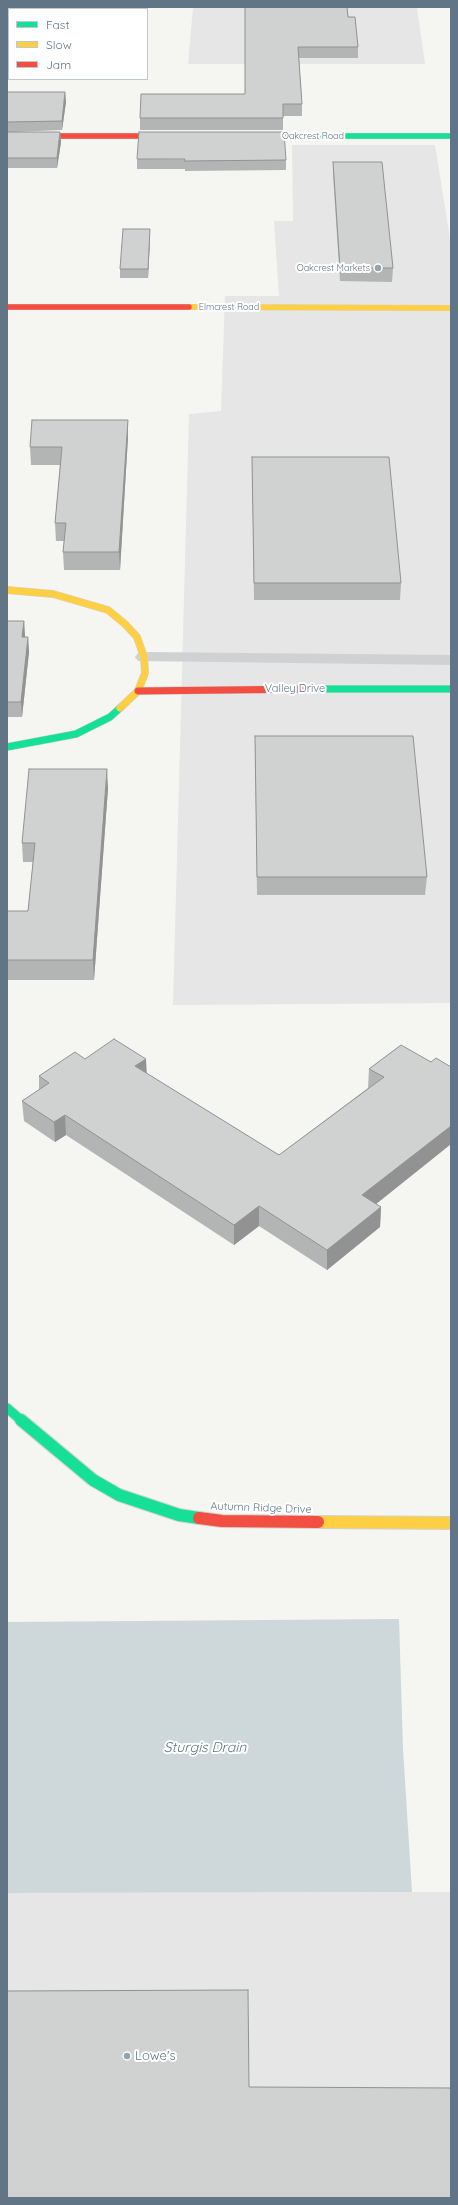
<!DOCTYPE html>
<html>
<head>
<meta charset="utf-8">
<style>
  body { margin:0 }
  #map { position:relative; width:458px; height:2205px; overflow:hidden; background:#f5f5f2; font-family:Quicksand,sans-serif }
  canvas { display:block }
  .frame { position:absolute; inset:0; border:8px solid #627586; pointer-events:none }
  .legend { position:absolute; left:8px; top:8px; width:140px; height:72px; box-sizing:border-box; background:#fff; border:1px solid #c0c8cf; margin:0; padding:5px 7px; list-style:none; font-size:12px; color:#627586 }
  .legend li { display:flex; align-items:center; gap:8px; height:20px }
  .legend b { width:20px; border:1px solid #c0c8cf }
</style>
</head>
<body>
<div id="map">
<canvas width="458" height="2205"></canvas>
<div class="frame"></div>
<ul class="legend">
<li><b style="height:5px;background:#16e098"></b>Fast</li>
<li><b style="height:5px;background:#ffcf43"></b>Slow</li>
<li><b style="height:5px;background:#f24e42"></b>Jam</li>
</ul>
</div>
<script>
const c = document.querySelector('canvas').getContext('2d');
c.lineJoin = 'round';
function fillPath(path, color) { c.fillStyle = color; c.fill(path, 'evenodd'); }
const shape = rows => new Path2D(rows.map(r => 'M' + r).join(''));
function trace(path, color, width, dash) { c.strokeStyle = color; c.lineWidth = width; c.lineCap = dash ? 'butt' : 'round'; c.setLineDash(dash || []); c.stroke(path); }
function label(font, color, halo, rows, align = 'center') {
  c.font = font + ' Quicksand,sans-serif'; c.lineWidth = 4; c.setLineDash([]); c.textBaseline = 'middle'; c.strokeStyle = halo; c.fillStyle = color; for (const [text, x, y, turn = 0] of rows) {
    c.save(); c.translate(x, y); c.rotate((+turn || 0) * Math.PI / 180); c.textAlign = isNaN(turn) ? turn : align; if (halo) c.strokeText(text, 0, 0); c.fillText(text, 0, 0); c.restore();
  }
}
const built = shape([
  [193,8,417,8,425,64,188,64],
  [292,145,435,145,451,245,451,1003,173,1005,189,414,221,411,225,296,279,296,274,221,293,221],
  [451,1892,451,2198,7,2198,7,1893]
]);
const water = shape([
  [399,1619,403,1749,412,1892,7,1893,7,1622]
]);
const street = shape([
  [144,652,451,655,451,665,138,661,135,657,138,653,144,652]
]);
const fastFar3 = shape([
  [254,136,451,136]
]);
const fastFar2 = shape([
  [314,689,451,689],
  [7,747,76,734,110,717,120,708]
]);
const fastFar1 = shape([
  [7,1408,22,1421]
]);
const fast = shape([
  [21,1420,93,1480,119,1495,179,1515,199,1518]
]);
const slowFar2 = shape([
  [189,307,451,308]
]);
const slowFar1 = shape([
  [7,590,53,594,108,610,125,624,137,637,144,657,145,673,138,691,120,708]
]);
const slow = shape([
  [318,1522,451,1523]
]);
const jamFar2 = shape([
  [7,136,168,136],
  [7,307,189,307]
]);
const jamFar1 = shape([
  [138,691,314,689]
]);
const jam = shape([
  [199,1518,222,1521,318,1522]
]);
const wall = shape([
  [7,7,9,9,9,29,7,29],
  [245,7,348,17,358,47,358,58,299,58,302,104,302,116,283,116,283,130,140,130,140,118,245,94],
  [7,92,65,92,66,102,62,130,14,132,60,132,61,142,57,168,7,168],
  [137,159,286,160,286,170,185,171,185,169,137,169],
  [333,162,393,268,392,282,340,281,333,174],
  [150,238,148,278,120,278,120,269],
  [128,420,128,437,120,570,64,570,63,552,64,541,56,541,55,523,60,465,31,465,30,447],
  [252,457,401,583,400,600,254,600],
  [7,621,24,621,25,637,28,637,29,652,22,717,7,717],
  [255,736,427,877,425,895,257,895],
  [108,788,94,980,7,980,7,911,28,911,33,862,23,862,22,843],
  [401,1045,451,1144,376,1204,381,1207,380,1227,327,1270,259,1226,234,1245,66,1135,55,1142,24,1121,22,1101,39,1090,39,1076,85,1059,146,1059,146,1073,279,1155,368,1088,369,1069]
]);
const shadedWall = shape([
  [65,92,66,102,62,130,62,121],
  [60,132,61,142,57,168,57,158],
  [150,229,150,238,148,278,148,269],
  [128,420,128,437,120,570,119,552],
  [24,621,25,636,23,652,22,637],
  [28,637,29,652,22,717,21,702],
  [107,769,108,788,94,980,93,960],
  [146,1059,147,1078,135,1066],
  [65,1115,66,1135,55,1142,54,1122],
  [451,1126,451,1144,361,1216,362,1195],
  [259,1206,259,1226,234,1245,234,1225],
  [381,1207,380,1227,327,1270,327,1250]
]);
const building = shape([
  [7,7,129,7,128,9,9,9,9,20,7,20,7,7],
  [245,7,347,7,348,17,355,17,358,47,298,47,302,104,283,104,283,118,140,118,141,94,245,94,245,7],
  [7,92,65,92,62,121,7,122,7,92],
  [7,132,60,132,57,158,7,158,7,132],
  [139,132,284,132,286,160,184,161,185,159,137,159,139,132],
  [333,162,382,162,393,268,340,268,333,162],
  [123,229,150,229,148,269,120,269,123,229],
  [32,420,128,420,119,552,63,552,66,523,55,523,62,447,30,447,32,420],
  [252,457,389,457,401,583,254,583,252,457],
  [7,621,24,621,22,637,28,637,21,702,7,702,7,621],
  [255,736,413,736,427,877,257,877,255,736],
  [29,769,107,769,93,960,7,960,7,911,28,911,35,843,22,843,29,769],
  [114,1039,146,1059,135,1066,279,1155,384,1077,369,1069,401,1045,431,1062,436,1058,451,1067,451,1126,362,1195,381,1207,327,1250,259,1206,234,1225,65,1115,54,1122,22,1101,49,1083,39,1076,75,1052,85,1059,114,1039],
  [248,1990,249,2087,451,2088,451,2198,7,2198,7,1991,248,1990]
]);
const markers = [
  [378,268,4,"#95a2ac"],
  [127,2056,4,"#95a2ac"]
];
const farStreetnames = [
  ["Oakcrest Road",313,136],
  ["Elmcrest Road",229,307]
];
const farPoinames = [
  ["Oakcrest Markets",370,268]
];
const streetNames = [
  ["Valley Drive",295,689],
  ["Autumn Ridge Drive",261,1508,2]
];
const nearPoinames = [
  ["Lowe's",135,2056]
];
const nearWaternames = [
  ["Sturgis Drain",205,1748]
];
fillPath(built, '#e5e6e5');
fillPath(water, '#ced7da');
trace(fastFar3, '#d1d3d3', 6);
trace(fastFar2, '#d1d3d3', 8);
trace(fastFar1, '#d1d3d3', 11);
trace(fast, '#d1d3d3', 14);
trace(slowFar2, '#d1d3d3', 6);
trace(slowFar1, '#d1d3d3', 8);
trace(slow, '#d1d3d3', 14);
trace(jamFar2, '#d1d3d3', 6);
trace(jamFar1, '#d1d3d3', 8);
trace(jam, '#d1d3d3', 14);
fillPath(street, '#d0d1d2');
trace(fastFar3, '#16e098', 5.5);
trace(fastFar2, '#16e098', 7);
trace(fastFar1, '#16e098', 9);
trace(fast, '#16e098', 12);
trace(slowFar2, '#ffcf43', 5.5);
trace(slowFar1, '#ffcf43', 7);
trace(slow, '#ffcf43', 12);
trace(jamFar2, '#f24e42', 5.5);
trace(jamFar1, '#f24e42', 7);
trace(jam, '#f24e42', 12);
fillPath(wall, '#b3b4b4');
fillPath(shadedWall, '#929292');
fillPath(building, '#d0d1d1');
trace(building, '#929292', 1);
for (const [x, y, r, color] of markers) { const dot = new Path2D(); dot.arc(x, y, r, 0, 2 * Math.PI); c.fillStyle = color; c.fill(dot); trace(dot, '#fff', 1.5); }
label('9px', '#627586', '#fff', farStreetnames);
label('9px', '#627586', '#fff', farPoinames, 'right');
label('11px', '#627586', '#fff', streetNames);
label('13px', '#627586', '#fff', nearPoinames, 'left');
label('italic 14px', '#5d7883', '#fff', nearWaternames);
</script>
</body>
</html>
